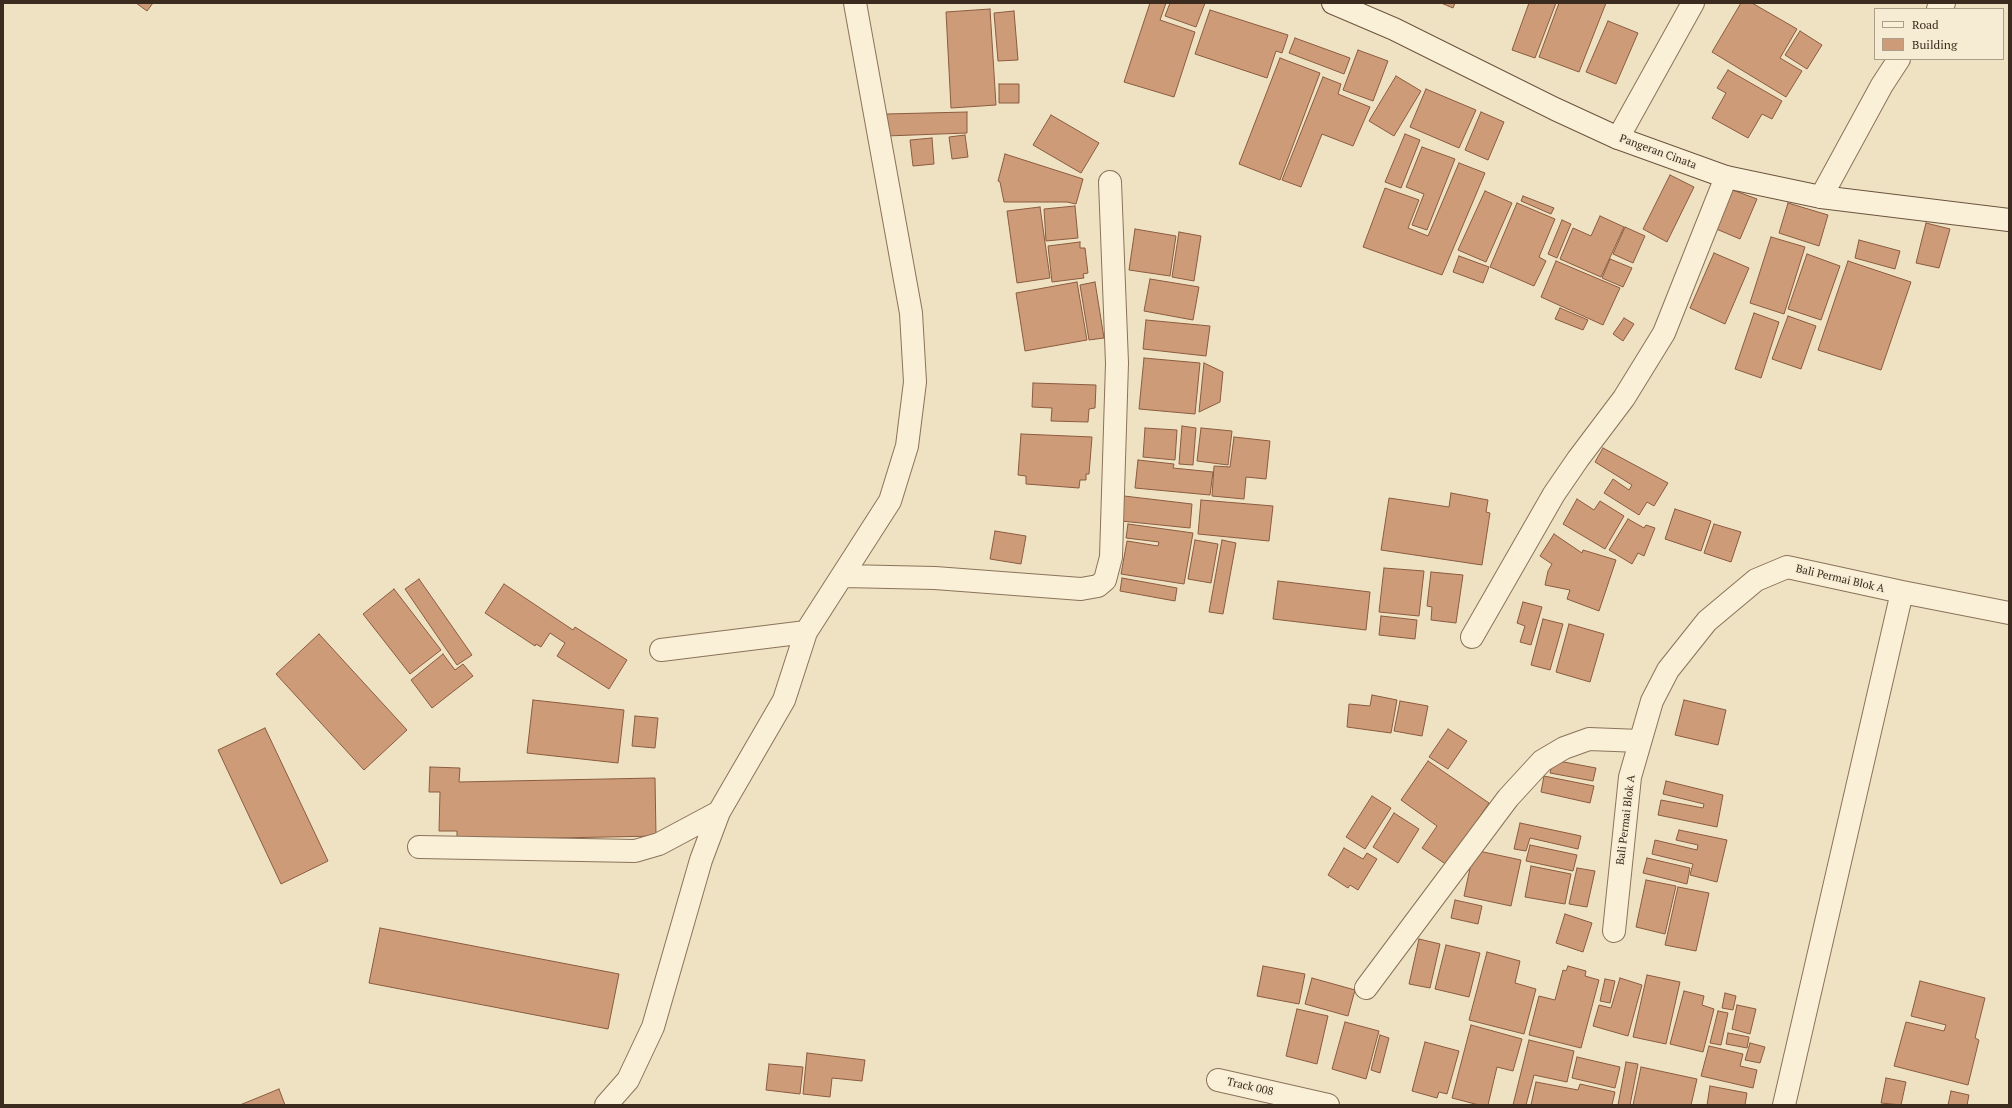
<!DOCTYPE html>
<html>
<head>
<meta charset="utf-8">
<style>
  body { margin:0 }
  #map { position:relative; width:2012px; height:1108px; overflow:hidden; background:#efe2c3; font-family:"PT Serif",serif }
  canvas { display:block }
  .frame { position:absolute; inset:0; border:4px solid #3a2b1e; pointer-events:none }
  .legend { position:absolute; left:1874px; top:8px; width:130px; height:52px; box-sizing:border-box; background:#f6ecd3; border:1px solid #ab9f8b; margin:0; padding:5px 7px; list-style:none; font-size:12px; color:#3a2b1e }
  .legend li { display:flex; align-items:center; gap:8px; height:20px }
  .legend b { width:20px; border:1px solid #ab9f8b }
</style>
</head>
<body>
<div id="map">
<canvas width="2012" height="1108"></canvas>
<div class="frame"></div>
<ul class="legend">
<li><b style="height:5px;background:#faefd7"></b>Road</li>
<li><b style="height:11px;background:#ce9b78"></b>Building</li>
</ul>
</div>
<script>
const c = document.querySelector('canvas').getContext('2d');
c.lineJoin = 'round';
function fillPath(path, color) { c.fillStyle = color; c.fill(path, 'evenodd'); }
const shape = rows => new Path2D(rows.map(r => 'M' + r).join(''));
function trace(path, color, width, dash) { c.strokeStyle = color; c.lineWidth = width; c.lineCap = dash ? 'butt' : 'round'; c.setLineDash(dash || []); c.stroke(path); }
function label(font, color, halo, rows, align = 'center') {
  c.font = font + ' "PT Serif",serif'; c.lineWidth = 3; c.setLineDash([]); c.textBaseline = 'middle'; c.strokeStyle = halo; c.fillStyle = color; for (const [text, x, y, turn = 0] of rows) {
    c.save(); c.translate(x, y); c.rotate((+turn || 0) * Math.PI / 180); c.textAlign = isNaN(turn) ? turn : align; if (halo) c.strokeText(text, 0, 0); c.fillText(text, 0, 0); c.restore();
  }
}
const building = shape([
  [136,3,153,3,147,11,136,3],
  [1150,3,1166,3,1160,20,1195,32,1174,97,1124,82,1150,3],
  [1170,3,1205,3,1196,27,1165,16,1170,3],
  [1441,3,1455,3,1453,8,1441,3],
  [1529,3,1556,3,1535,58,1512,50,1529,3],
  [1559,3,1606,3,1579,72,1539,57,1559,3],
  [1741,3,1752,3,1797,29,1780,58,1802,71,1786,97,1712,52,1741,3],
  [990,9,996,105,951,108,946,12,990,9],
  [1210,10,1288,35,1282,53,1276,51,1267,78,1195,54,1210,10],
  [1014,11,1018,60,998,61,994,13,1014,11],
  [1608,21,1638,33,1616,84,1586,72,1608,21],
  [1800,31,1822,45,1807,69,1785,55,1800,31],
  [1295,38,1350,58,1344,74,1289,53,1295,38],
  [1358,50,1388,61,1373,101,1343,90,1358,50],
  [1280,58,1320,73,1280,180,1239,164,1280,58],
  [1728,70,1782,101,1772,119,1762,114,1748,138,1712,118,1726,93,1717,88,1728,70],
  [1396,76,1421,91,1394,136,1369,121,1396,76],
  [1323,77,1341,84,1338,94,1370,107,1353,146,1322,134,1301,187,1282,180,1323,77],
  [999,84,1019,84,1019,103,999,103,999,84],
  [1426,89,1476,110,1459,148,1410,127,1426,89],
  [967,112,967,133,886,136,886,114,967,112],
  [1481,112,1504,122,1488,160,1465,150,1481,112],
  [1051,115,1099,143,1081,173,1033,145,1051,115],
  [1405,134,1420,140,1401,188,1385,182,1405,134],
  [965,135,968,157,952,159,949,137,965,135],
  [932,138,934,164,913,166,910,140,932,138],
  [1422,147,1455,159,1427,230,1412,225,1424,194,1406,187,1422,147],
  [1005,154,1083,179,1076,204,1067,202,1004,202,1000,182,998,181,1005,154],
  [1459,163,1485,173,1442,275,1363,247,1385,188,1419,200,1408,228,1428,236,1459,163],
  [1670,175,1694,187,1667,242,1643,229,1670,175],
  [1730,189,1757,199,1740,239,1714,228,1730,189],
  [1485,191,1512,203,1486,262,1458,250,1485,191],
  [1523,196,1554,208,1551,214,1521,201,1523,196],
  [1517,203,1555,219,1539,257,1546,261,1534,286,1490,267,1517,203],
  [1788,203,1828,215,1819,246,1779,233,1788,203],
  [1075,206,1078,238,1046,241,1044,209,1075,206],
  [1040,207,1050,278,1017,283,1007,211,1040,207],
  [1600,216,1624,227,1601,277,1560,259,1573,228,1591,236,1600,216],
  [1562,220,1571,224,1557,258,1548,254,1562,220],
  [1926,223,1950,229,1939,268,1916,263,1926,223],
  [1625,227,1645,236,1633,263,1613,254,1625,227],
  [1135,229,1176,236,1170,276,1129,270,1135,229],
  [1179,232,1201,236,1194,281,1172,277,1179,232],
  [1771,237,1805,247,1784,314,1750,303,1771,237],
  [1859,240,1900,251,1895,269,1855,258,1859,240],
  [1080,242,1080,248,1085,248,1088,273,1083,274,1084,278,1052,282,1048,246,1080,242],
  [1714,253,1749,268,1725,324,1690,308,1714,253],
  [1807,254,1840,266,1821,320,1788,309,1807,254],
  [1459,256,1489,267,1483,283,1453,272,1459,256],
  [1610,259,1632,268,1623,287,1602,278,1610,259],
  [1556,261,1620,288,1603,325,1541,297,1556,261],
  [1848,261,1911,282,1881,370,1818,350,1848,261],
  [1150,279,1199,287,1193,320,1144,311,1150,279],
  [1077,282,1087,340,1025,351,1016,293,1077,282],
  [1095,282,1104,338,1089,340,1080,285,1095,282],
  [1560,308,1588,320,1583,330,1555,319,1560,308],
  [1754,313,1779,322,1761,378,1735,369,1754,313],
  [1788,316,1816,326,1801,369,1772,359,1788,316],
  [1624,318,1634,324,1623,341,1613,334,1624,318],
  [1146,320,1210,326,1206,356,1143,349,1146,320],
  [1144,358,1200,363,1195,414,1139,409,1144,358],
  [1204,363,1223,372,1220,402,1199,412,1204,363],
  [1033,383,1096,385,1095,408,1089,409,1088,422,1051,421,1052,408,1032,407,1033,383],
  [1182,426,1196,428,1193,465,1179,464,1182,426],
  [1145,428,1177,430,1175,460,1143,457,1145,428],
  [1201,428,1232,431,1228,465,1197,461,1201,428],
  [1021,434,1092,437,1089,474,1086,474,1086,480,1080,480,1079,488,1026,484,1026,476,1018,475,1021,434],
  [1234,437,1270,441,1266,479,1246,477,1244,499,1212,496,1214,466,1230,467,1234,437],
  [1603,448,1668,483,1654,506,1647,502,1639,515,1604,493,1613,479,1629,490,1632,485,1595,462,1603,448],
  [1138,460,1174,464,1173,468,1213,472,1210,495,1135,488,1138,460],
  [1451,493,1488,500,1486,512,1490,513,1482,565,1381,550,1389,498,1449,507,1451,493],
  [1124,496,1192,504,1190,528,1121,521,1124,496],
  [1577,499,1594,510,1600,501,1624,516,1605,549,1563,524,1577,499],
  [1201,500,1273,506,1269,541,1198,534,1201,500],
  [1675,509,1711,521,1701,551,1665,539,1675,509],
  [1628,519,1644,528,1646,525,1655,528,1644,556,1638,553,1632,564,1609,550,1628,519],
  [1128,524,1193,533,1184,584,1121,574,1127,541,1158,546,1159,542,1126,538,1128,524],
  [1714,524,1741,532,1731,562,1704,553,1714,524],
  [995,531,1026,536,1021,564,990,559,995,531],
  [1554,534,1582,553,1583,550,1616,560,1599,611,1567,599,1570,590,1545,585,1548,571,1552,564,1540,556,1554,534],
  [1195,540,1218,544,1211,583,1188,579,1195,540],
  [1222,540,1236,543,1223,614,1209,612,1222,540],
  [1384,568,1424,571,1419,616,1379,612,1384,568],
  [1431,572,1463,575,1456,623,1431,620,1432,607,1427,606,1431,572],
  [1122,578,1177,588,1175,601,1120,591,1122,578],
  [419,579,472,655,457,665,405,589,419,579],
  [1278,581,1370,592,1366,630,1273,619,1278,581],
  [504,584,573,630,575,627,627,660,609,689,557,656,565,643,550,633,541,647,536,644,535,646,485,613,504,584],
  [394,589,441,650,410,674,363,614,394,589],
  [1523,602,1542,607,1531,645,1520,642,1525,626,1517,623,1523,602],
  [1381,616,1417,620,1415,639,1379,635,1381,616],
  [1543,619,1563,624,1550,670,1531,665,1543,619],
  [1569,624,1604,634,1590,682,1556,672,1569,624],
  [319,634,407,730,364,770,276,674,319,634],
  [443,654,455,670,463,664,473,676,432,708,411,680,443,654],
  [1372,695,1397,700,1391,733,1347,727,1349,704,1370,706,1372,695],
  [533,700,624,710,618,763,527,753,533,700],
  [1684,700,1726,710,1718,745,1675,735,1684,700],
  [1400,701,1428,706,1422,736,1394,731,1400,701],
  [635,716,658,718,655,748,632,746,635,716],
  [265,728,328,861,281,884,218,750,265,728],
  [1448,729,1467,741,1448,769,1429,757,1448,729],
  [1553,760,1596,768,1593,781,1550,773,1553,760],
  [1428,761,1489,803,1447,865,1422,848,1437,826,1401,800,1428,761],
  [430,767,460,768,459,782,655,778,656,836,457,840,457,831,439,831,440,792,429,792,430,767],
  [1544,776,1594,786,1590,803,1541,792,1544,776],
  [1666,781,1723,795,1717,827,1658,815,1661,800,1703,808,1704,804,1663,794,1666,781],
  [1372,796,1391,808,1365,849,1346,837,1372,796],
  [1394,813,1419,829,1398,863,1373,847,1394,813],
  [1520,823,1581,836,1578,849,1530,838,1526,851,1514,849,1520,823],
  [1679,830,1727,840,1717,882,1690,875,1693,864,1652,854,1655,840,1697,850,1698,845,1676,840,1679,830],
  [1530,845,1577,855,1573,871,1526,861,1530,845],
  [1344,848,1363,859,1367,853,1377,859,1358,890,1350,885,1348,888,1328,875,1344,848],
  [1474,850,1521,860,1511,906,1464,896,1474,850],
  [1647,858,1690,868,1687,884,1643,873,1647,858],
  [1531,866,1571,874,1565,904,1525,897,1531,866],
  [1577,868,1595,871,1587,907,1569,904,1577,868],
  [1646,880,1676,886,1665,934,1636,927,1646,880],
  [1678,887,1709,893,1696,951,1665,945,1678,887],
  [1455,900,1482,906,1478,924,1451,918,1455,900],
  [1565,914,1592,923,1583,952,1556,943,1565,914],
  [380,928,619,974,608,1029,369,983,380,928],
  [1419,939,1440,944,1430,988,1409,984,1419,939],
  [1446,945,1480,953,1469,997,1435,989,1446,945],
  [1487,952,1520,961,1515,983,1536,989,1524,1034,1469,1020,1487,952],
  [1263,966,1305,974,1299,1004,1257,996,1263,966],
  [1568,966,1586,971,1585,976,1599,980,1581,1048,1529,1035,1539,996,1555,1000,1563,970,1566,971,1568,966],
  [1647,975,1680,982,1666,1044,1633,1037,1647,975],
  [1312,978,1355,990,1348,1016,1305,1004,1312,978],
  [1620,978,1642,985,1628,1036,1593,1026,1599,1005,1611,1008,1620,978],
  [1605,979,1615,981,1610,1003,1600,1001,1605,979],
  [1920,981,1985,998,1975,1038,1979,1040,1968,1085,1894,1066,1906,1022,1944,1031,1946,1025,1911,1016,1920,981],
  [1684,991,1704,996,1702,1005,1714,1009,1703,1052,1670,1044,1684,991],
  [1725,993,1736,996,1733,1010,1722,1008,1725,993],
  [1737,1005,1756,1009,1750,1034,1732,1029,1737,1005],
  [1297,1009,1328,1016,1317,1064,1286,1056,1297,1009],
  [1718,1011,1728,1013,1721,1045,1710,1043,1718,1011],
  [1345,1022,1379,1031,1366,1079,1332,1069,1345,1022],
  [1471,1025,1522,1039,1513,1071,1497,1067,1488,1105,1479,1105,1452,1098,1471,1025],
  [1728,1033,1749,1037,1747,1048,1726,1044,1728,1033],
  [1380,1035,1389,1038,1380,1073,1371,1070,1380,1035],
  [1529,1040,1574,1051,1567,1082,1534,1075,1526,1105,1513,1105,1529,1040],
  [1425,1042,1459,1051,1447,1094,1439,1092,1437,1098,1412,1091,1425,1042],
  [1750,1043,1765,1047,1760,1063,1745,1060,1750,1043],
  [1709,1046,1743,1054,1740,1066,1757,1070,1753,1088,1701,1076,1709,1046],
  [807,1053,865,1060,862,1081,832,1078,830,1097,803,1094,807,1053],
  [1577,1057,1620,1067,1615,1088,1572,1078,1577,1057],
  [1626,1062,1638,1064,1630,1105,1618,1105,1626,1062],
  [769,1064,803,1067,800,1094,766,1090,769,1064],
  [1641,1067,1697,1079,1691,1105,1633,1105,1641,1067],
  [1886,1078,1906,1082,1901,1105,1881,1103,1886,1078],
  [1536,1082,1578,1090,1580,1084,1615,1092,1612,1105,1531,1105,1536,1082],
  [1710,1086,1747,1093,1745,1105,1707,1105,1710,1086],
  [279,1089,285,1105,240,1105,279,1089],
  [1951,1091,1969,1095,1967,1105,1948,1105,1951,1091]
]);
const street = shape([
  [1938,9,1944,3],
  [1618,138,1693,3],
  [1821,197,1882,85,1899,59],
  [844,576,935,578,1081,589,1098,586,1105,580,1111,557,1117,363,1110,182],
  [1472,637,1554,494,1578,459,1624,398,1664,333,1726,177],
  [661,650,806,632],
  [419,847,635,851,659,844,719,812],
  [1614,931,1630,777,1652,701,1668,670,1707,621,1756,580,1787,567,1902,592,2009,613],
  [1366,988,1508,798,1542,761,1564,748,1589,739,1640,741],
  [1218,1080,1328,1105],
  [606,1105,628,1080,653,1027,701,860,719,812,784,700,806,632,890,501,907,446,915,382,911,313,855,3],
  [1784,1105,1902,592]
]);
const secondary = shape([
  [1333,3,1394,29,1555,109,1618,138,1726,177,1821,197,2009,220]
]);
const streetNames = [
  ["Pangeran Cinata",1658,152,20],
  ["Bali Permai Blok A",1840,579,13],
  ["Bali Permai Blok A",1626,820,-83],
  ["Track 008",1250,1087,13]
];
fillPath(building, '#ce9b78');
trace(building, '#8a5b3f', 1);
trace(street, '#8a7359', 24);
trace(secondary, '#6c543d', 24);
trace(street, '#faefd7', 22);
trace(secondary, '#faefd7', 22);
label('11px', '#3a2b1e', '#f6ecd3', streetNames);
</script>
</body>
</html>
